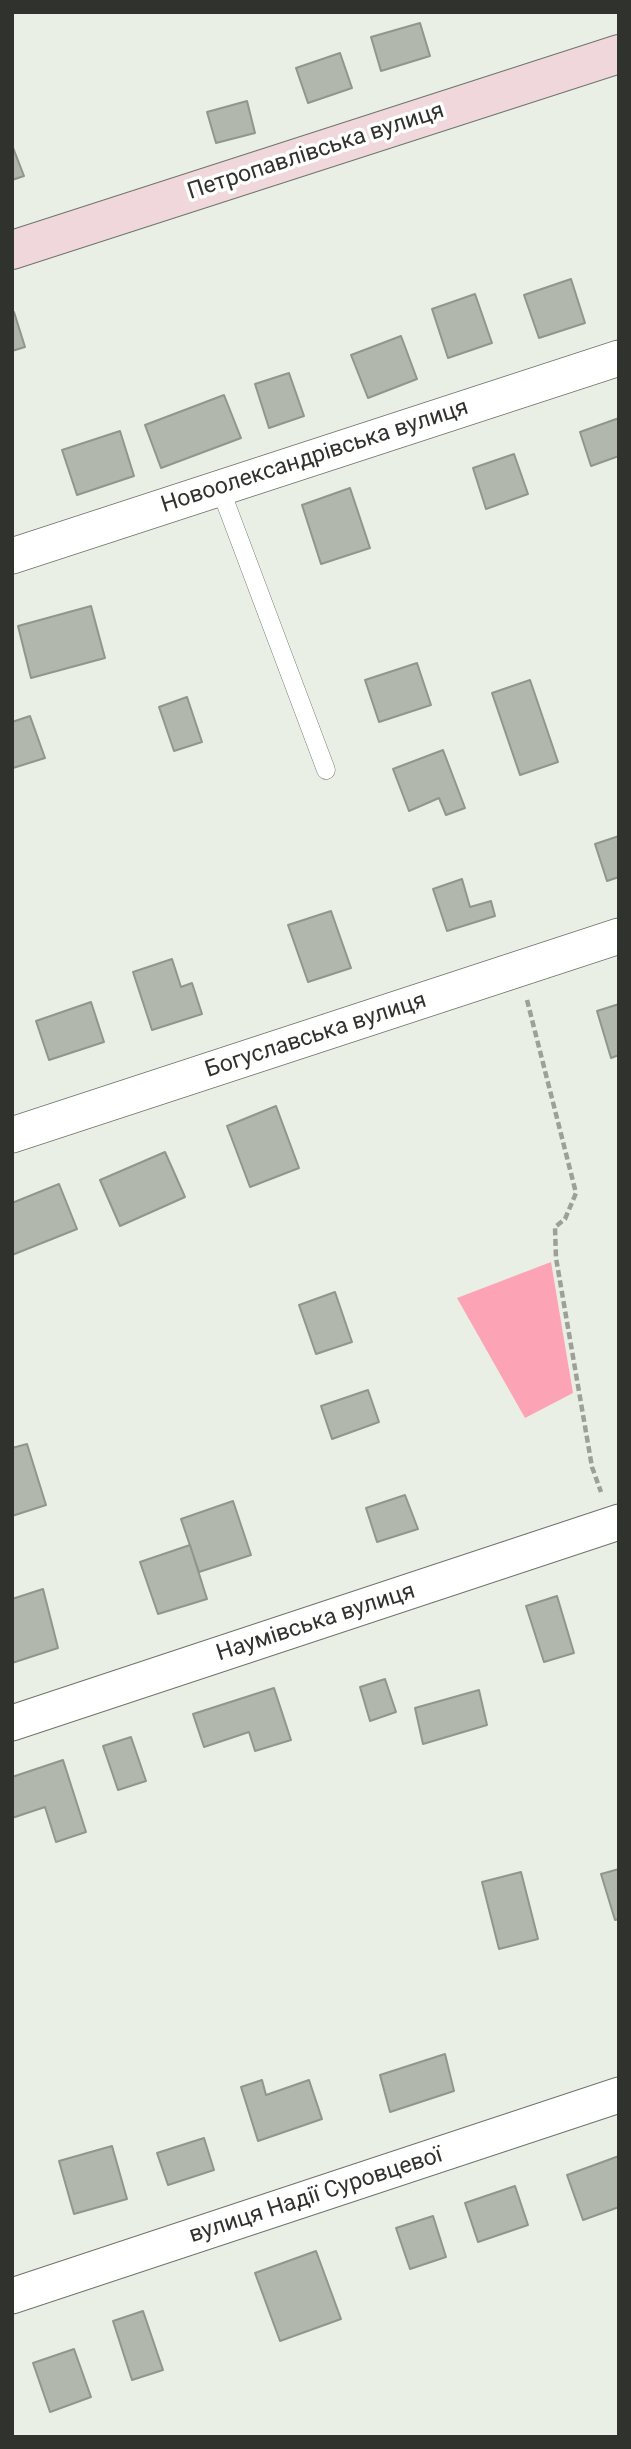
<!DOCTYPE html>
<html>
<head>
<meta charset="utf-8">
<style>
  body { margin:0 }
  #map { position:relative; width:631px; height:2449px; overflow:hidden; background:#e9efe5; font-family:Roboto,sans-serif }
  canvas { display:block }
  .frame { position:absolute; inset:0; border:14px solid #30322e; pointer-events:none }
</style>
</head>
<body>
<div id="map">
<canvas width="631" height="2449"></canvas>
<div class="frame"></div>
</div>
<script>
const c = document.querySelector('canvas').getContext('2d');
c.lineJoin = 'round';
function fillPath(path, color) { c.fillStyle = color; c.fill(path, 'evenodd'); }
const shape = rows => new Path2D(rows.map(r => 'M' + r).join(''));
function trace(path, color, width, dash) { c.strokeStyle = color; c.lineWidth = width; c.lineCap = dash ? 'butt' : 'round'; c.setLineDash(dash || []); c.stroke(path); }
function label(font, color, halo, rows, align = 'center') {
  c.font = font + ' Roboto,sans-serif'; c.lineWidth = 7; c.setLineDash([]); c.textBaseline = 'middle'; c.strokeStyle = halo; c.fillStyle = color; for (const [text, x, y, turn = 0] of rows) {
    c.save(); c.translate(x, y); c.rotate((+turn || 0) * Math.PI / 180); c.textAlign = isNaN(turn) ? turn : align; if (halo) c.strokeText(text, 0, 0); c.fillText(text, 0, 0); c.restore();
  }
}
const green = shape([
  [551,1262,573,1393,525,1418,457,1298]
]);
const building = shape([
  [420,23,430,56,381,71,371,37,420,23],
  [340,53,352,88,308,103,296,68,340,53],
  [247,101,255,133,216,143,207,112,247,101],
  [12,145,24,176,12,180,12,145],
  [571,279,585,323,539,338,524,295,571,279],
  [475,294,492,343,448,358,432,309,475,294],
  [14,312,25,347,12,351,12,313,14,312],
  [401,336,417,379,368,398,351,355,401,336],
  [289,373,304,416,269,428,255,384,289,373],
  [224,395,241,438,161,468,145,425,224,395],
  [619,418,619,456,591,466,580,432,619,418],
  [120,431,134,476,77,495,62,450,120,431],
  [514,454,528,494,486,509,473,468,514,454],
  [350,488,370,548,321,564,302,505,350,488],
  [91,606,105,658,31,678,18,626,91,606],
  [417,663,431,705,379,722,365,680,417,663],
  [530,680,558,762,520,775,492,693,530,680],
  [187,697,202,742,174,751,159,707,187,697],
  [30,716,45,758,13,768,12,722,30,716],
  [443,750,465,808,446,815,439,798,409,811,393,769,443,750],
  [619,836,619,877,607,881,595,844,619,836],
  [462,879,470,907,491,901,495,916,447,931,433,889,462,879],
  [331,911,351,968,308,982,288,925,331,911],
  [172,959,181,987,192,983,202,1014,152,1030,133,972,172,959],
  [91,1002,104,1042,49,1060,36,1021,91,1002],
  [619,1004,619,1055,611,1058,597,1011,619,1004],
  [276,1106,299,1168,250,1187,227,1126,276,1106],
  [165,1152,185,1197,120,1226,100,1180,165,1152],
  [59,1184,77,1229,12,1255,12,1203,59,1184],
  [335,1292,352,1342,316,1354,299,1305,335,1292],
  [368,1390,379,1422,332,1439,321,1406,368,1390],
  [27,1444,46,1505,12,1516,12,1448,27,1444],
  [405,1495,418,1529,377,1542,366,1508,405,1495],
  [233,1501,251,1555,199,1572,181,1519,233,1501],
  [190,1545,207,1599,158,1614,140,1562,190,1545],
  [43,1589,58,1648,12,1663,12,1599,43,1589],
  [557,1596,574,1653,544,1662,526,1606,557,1596],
  [385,1679,396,1712,370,1721,360,1687,385,1679],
  [274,1688,291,1740,255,1751,249,1732,204,1747,193,1714,274,1688],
  [479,1690,487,1725,423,1744,415,1708,479,1690],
  [131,1737,146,1781,118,1790,103,1746,131,1737],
  [63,1760,86,1832,56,1842,45,1807,12,1818,12,1777,63,1760],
  [619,1869,619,1919,615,1920,601,1874,619,1869],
  [521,1872,538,1939,499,1949,482,1882,521,1872],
  [445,2054,454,2091,390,2112,380,2075,445,2054],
  [262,2080,266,2095,309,2080,322,2119,258,2141,241,2087,262,2080],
  [204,2138,214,2170,168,2185,157,2153,204,2138],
  [112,2146,127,2199,74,2214,59,2161,112,2146],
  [619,2156,619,2207,583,2220,567,2175,619,2156],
  [515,2186,528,2225,478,2242,465,2203,515,2186],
  [433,2216,446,2257,410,2269,396,2228,433,2216],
  [316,2251,341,2319,280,2341,255,2273,316,2251],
  [143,2311,163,2370,132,2380,113,2321,143,2311],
  [74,2349,91,2397,50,2412,33,2363,74,2349]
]);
const path = shape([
  [527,1000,576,1193,565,1219,555,1227,556,1258,592,1467,601,1492]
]);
const lane = shape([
  [220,488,326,770]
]);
const street = shape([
  [12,556,619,358],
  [12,1135,619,936],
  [12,1723,619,1522],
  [12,2296,619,2095]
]);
const secondary = shape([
  [12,250,619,54]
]);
const streetNames = [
  ["Петропавлівська вулиця",316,152,-18],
  ["Новоолександрівська вулиця",315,457,-18],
  ["Богуславська вулиця",316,1036,-18],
  ["Наумівська вулиця",316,1623,-18],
  ["вулиця Надії Суровцевої",316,2196,-18]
];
fillPath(green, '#fca4b6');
fillPath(building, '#b1b7ad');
trace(building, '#91968d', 2);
trace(lane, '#6f746b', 19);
trace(street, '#6f746b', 37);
trace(secondary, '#6f746b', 40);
trace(path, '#9ca099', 4.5, [7, 3.5]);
trace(lane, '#fff', 18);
trace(street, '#fff', 35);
trace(secondary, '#efd7dc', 38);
label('23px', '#30322e', '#fff', streetNames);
</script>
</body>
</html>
